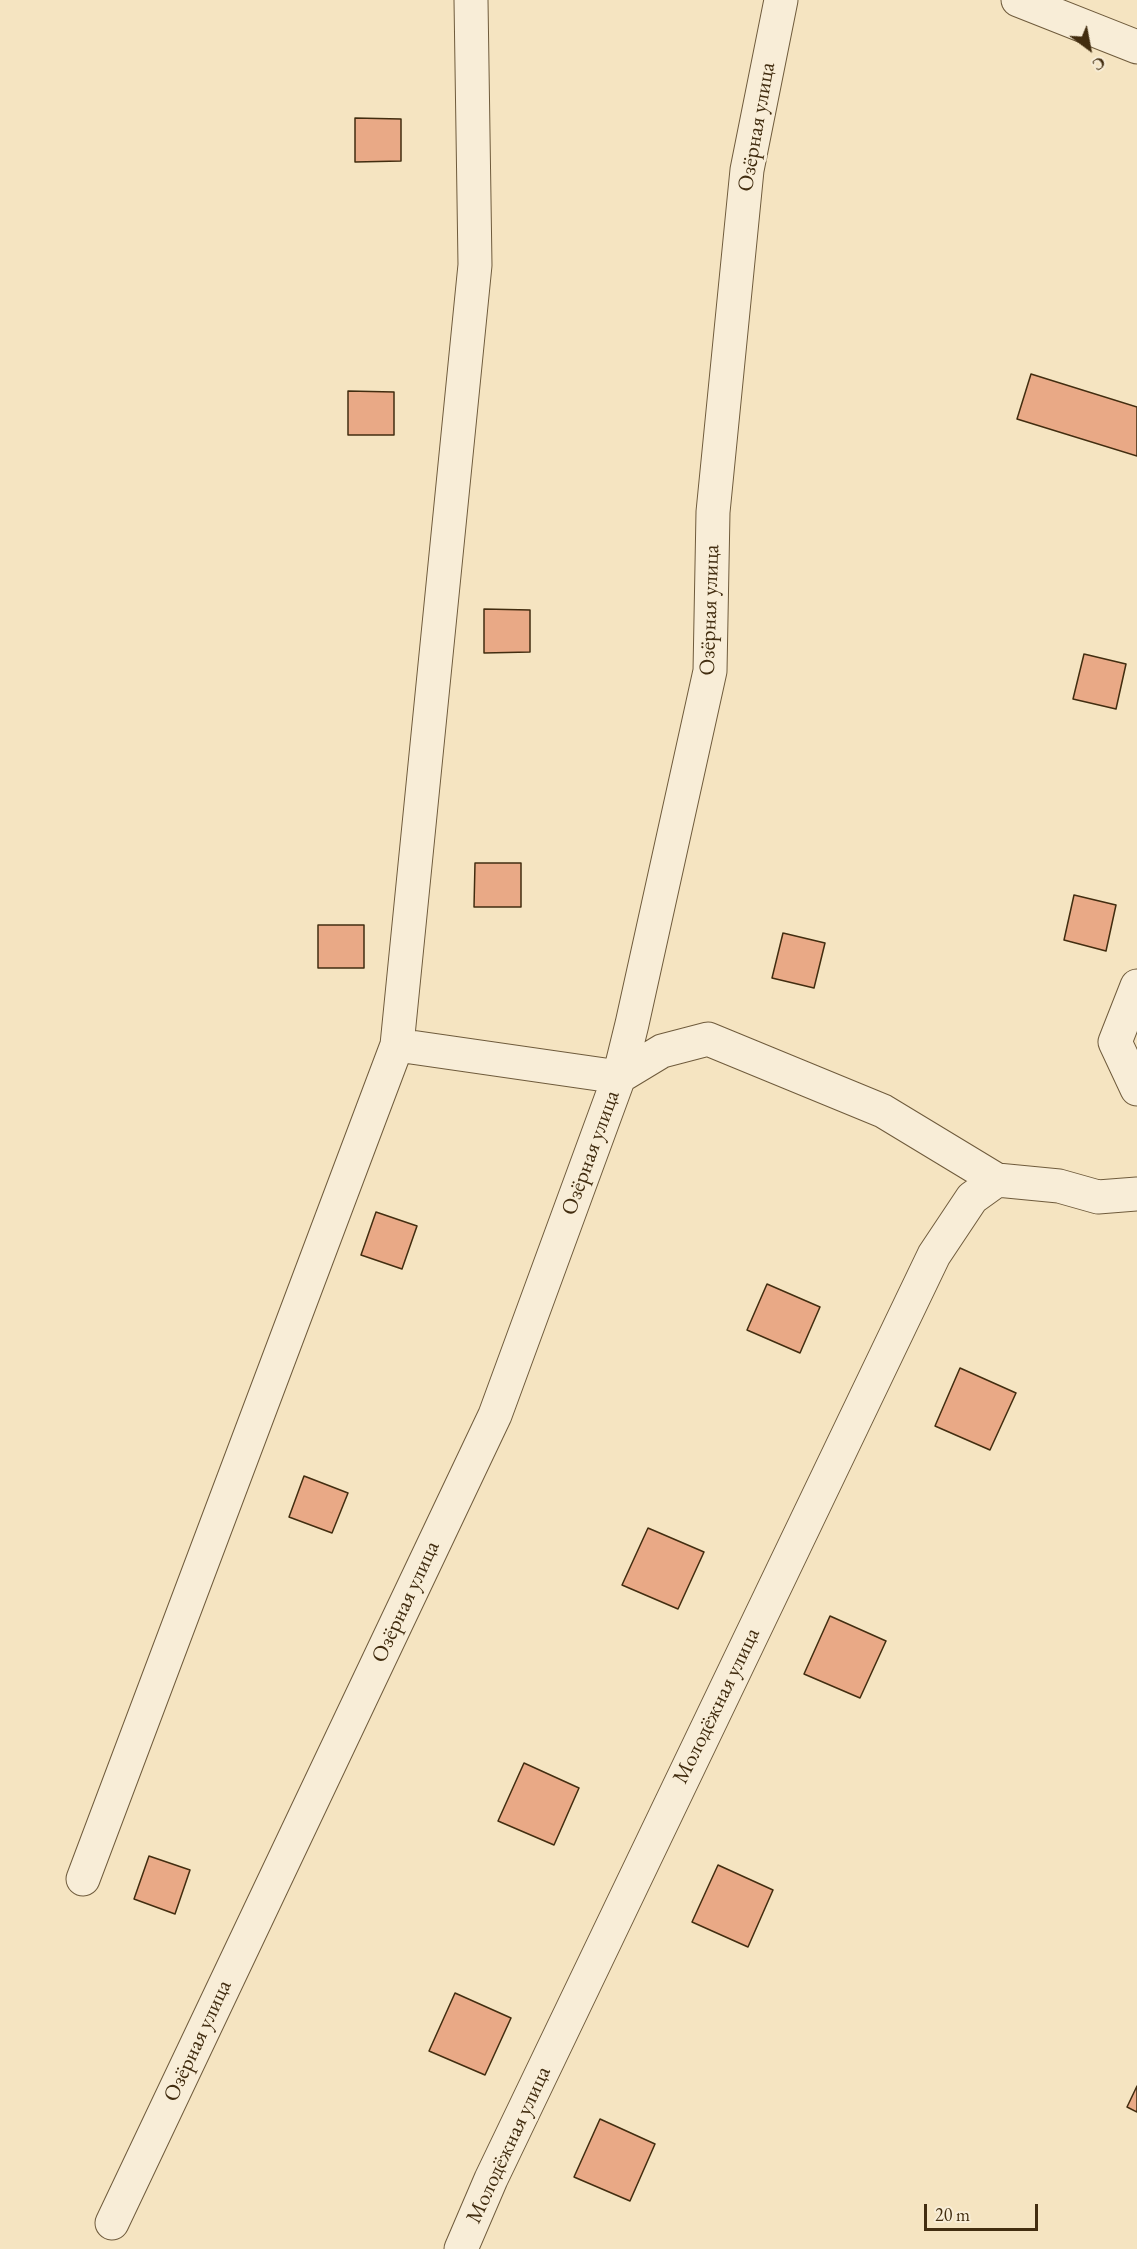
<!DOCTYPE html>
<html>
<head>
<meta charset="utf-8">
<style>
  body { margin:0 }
  #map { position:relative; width:1137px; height:2249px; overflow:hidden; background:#f5e4c1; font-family:"EB Garamond",serif }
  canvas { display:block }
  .north { position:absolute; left:1059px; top:18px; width:60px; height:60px; -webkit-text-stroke:4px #f8edd7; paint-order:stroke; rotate:148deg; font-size:16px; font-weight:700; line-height:24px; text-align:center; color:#422d10 }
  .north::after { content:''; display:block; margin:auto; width:21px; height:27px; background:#422d10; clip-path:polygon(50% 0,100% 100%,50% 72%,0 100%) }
  .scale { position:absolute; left:924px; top:2204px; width:114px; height:27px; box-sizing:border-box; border:3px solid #422d10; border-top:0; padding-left:8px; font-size:18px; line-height:21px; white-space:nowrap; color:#422d10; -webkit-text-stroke:4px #f8edd7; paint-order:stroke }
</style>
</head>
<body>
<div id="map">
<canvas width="1137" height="2249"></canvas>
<div class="north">С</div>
<div class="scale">20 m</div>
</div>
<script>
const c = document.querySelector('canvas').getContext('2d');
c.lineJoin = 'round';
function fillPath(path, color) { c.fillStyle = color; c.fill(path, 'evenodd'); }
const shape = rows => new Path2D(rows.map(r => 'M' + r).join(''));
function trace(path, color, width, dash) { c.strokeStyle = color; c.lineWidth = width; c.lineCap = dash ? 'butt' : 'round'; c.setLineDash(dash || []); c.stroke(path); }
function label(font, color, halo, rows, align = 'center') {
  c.font = font + ' "EB Garamond",serif'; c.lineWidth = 6; c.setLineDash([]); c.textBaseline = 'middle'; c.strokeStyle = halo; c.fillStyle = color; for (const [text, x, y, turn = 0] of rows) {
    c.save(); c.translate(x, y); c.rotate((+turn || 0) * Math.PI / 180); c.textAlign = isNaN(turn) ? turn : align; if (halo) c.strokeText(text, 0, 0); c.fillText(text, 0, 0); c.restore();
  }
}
const building = shape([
  [355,118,401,119,401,161,355,162,355,118],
  [1031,374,1137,407,1137,456,1017,419,1031,374],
  [348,391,394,392,394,435,348,435,348,391],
  [484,609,530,610,530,652,484,653,484,609],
  [1084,654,1126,664,1116,709,1073,699,1084,654],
  [475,863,521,863,521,907,474,907,475,863],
  [1074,895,1116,905,1106,951,1064,940,1074,895],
  [318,925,364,925,364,968,318,968,318,925],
  [783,933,825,943,814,988,772,978,783,933],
  [376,1212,417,1226,402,1269,361,1255,376,1212],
  [767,1284,820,1307,800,1353,747,1330,767,1284],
  [960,1368,1016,1393,990,1450,935,1426,960,1368],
  [304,1476,348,1493,332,1533,289,1517,304,1476],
  [648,1528,704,1552,678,1609,622,1585,648,1528],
  [830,1616,886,1641,860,1698,804,1674,830,1616],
  [524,1763,579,1788,554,1845,498,1821,524,1763],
  [149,1856,190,1870,175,1914,134,1899,149,1856],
  [718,1865,773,1890,748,1947,692,1922,718,1865],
  [455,1993,511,2018,485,2075,429,2051,455,1993],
  [1137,2086,1137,2112,1127,2107,1137,2086],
  [600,2119,655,2144,630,2201,574,2177,600,2119]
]);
const minor = shape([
  [1018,0,1137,47],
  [1137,986,1115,1042,1137,1089],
  [397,1045,619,1077,662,1051,708,1039,883,1111,997,1180,1059,1186,1098,1197,1137,1194],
  [83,1879,397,1045,475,265,471,0],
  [112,2223,495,1415,619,1077,632,1024,710,671,713,512,747,170,781,0],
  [461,2249,491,2179,934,1255,972,1198,997,1180]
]);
const streetNames = [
  ["Озёрная улица",757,127,-80],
  ["Озёрная улица",710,610,-88],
  ["Озёрная улица",591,1153,-70],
  ["Озёрная улица",406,1602,-65],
  ["Молодёжная улица",717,1706,-64],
  ["Озёрная улица",198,2041,-65],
  ["Молодёжная улица",509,2145,-65]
];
fillPath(building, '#e9a986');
trace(building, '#422d10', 1.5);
trace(minor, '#6f5b3c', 35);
trace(minor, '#f8edd7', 33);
label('22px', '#422d10', '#f8edd7', streetNames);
</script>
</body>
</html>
